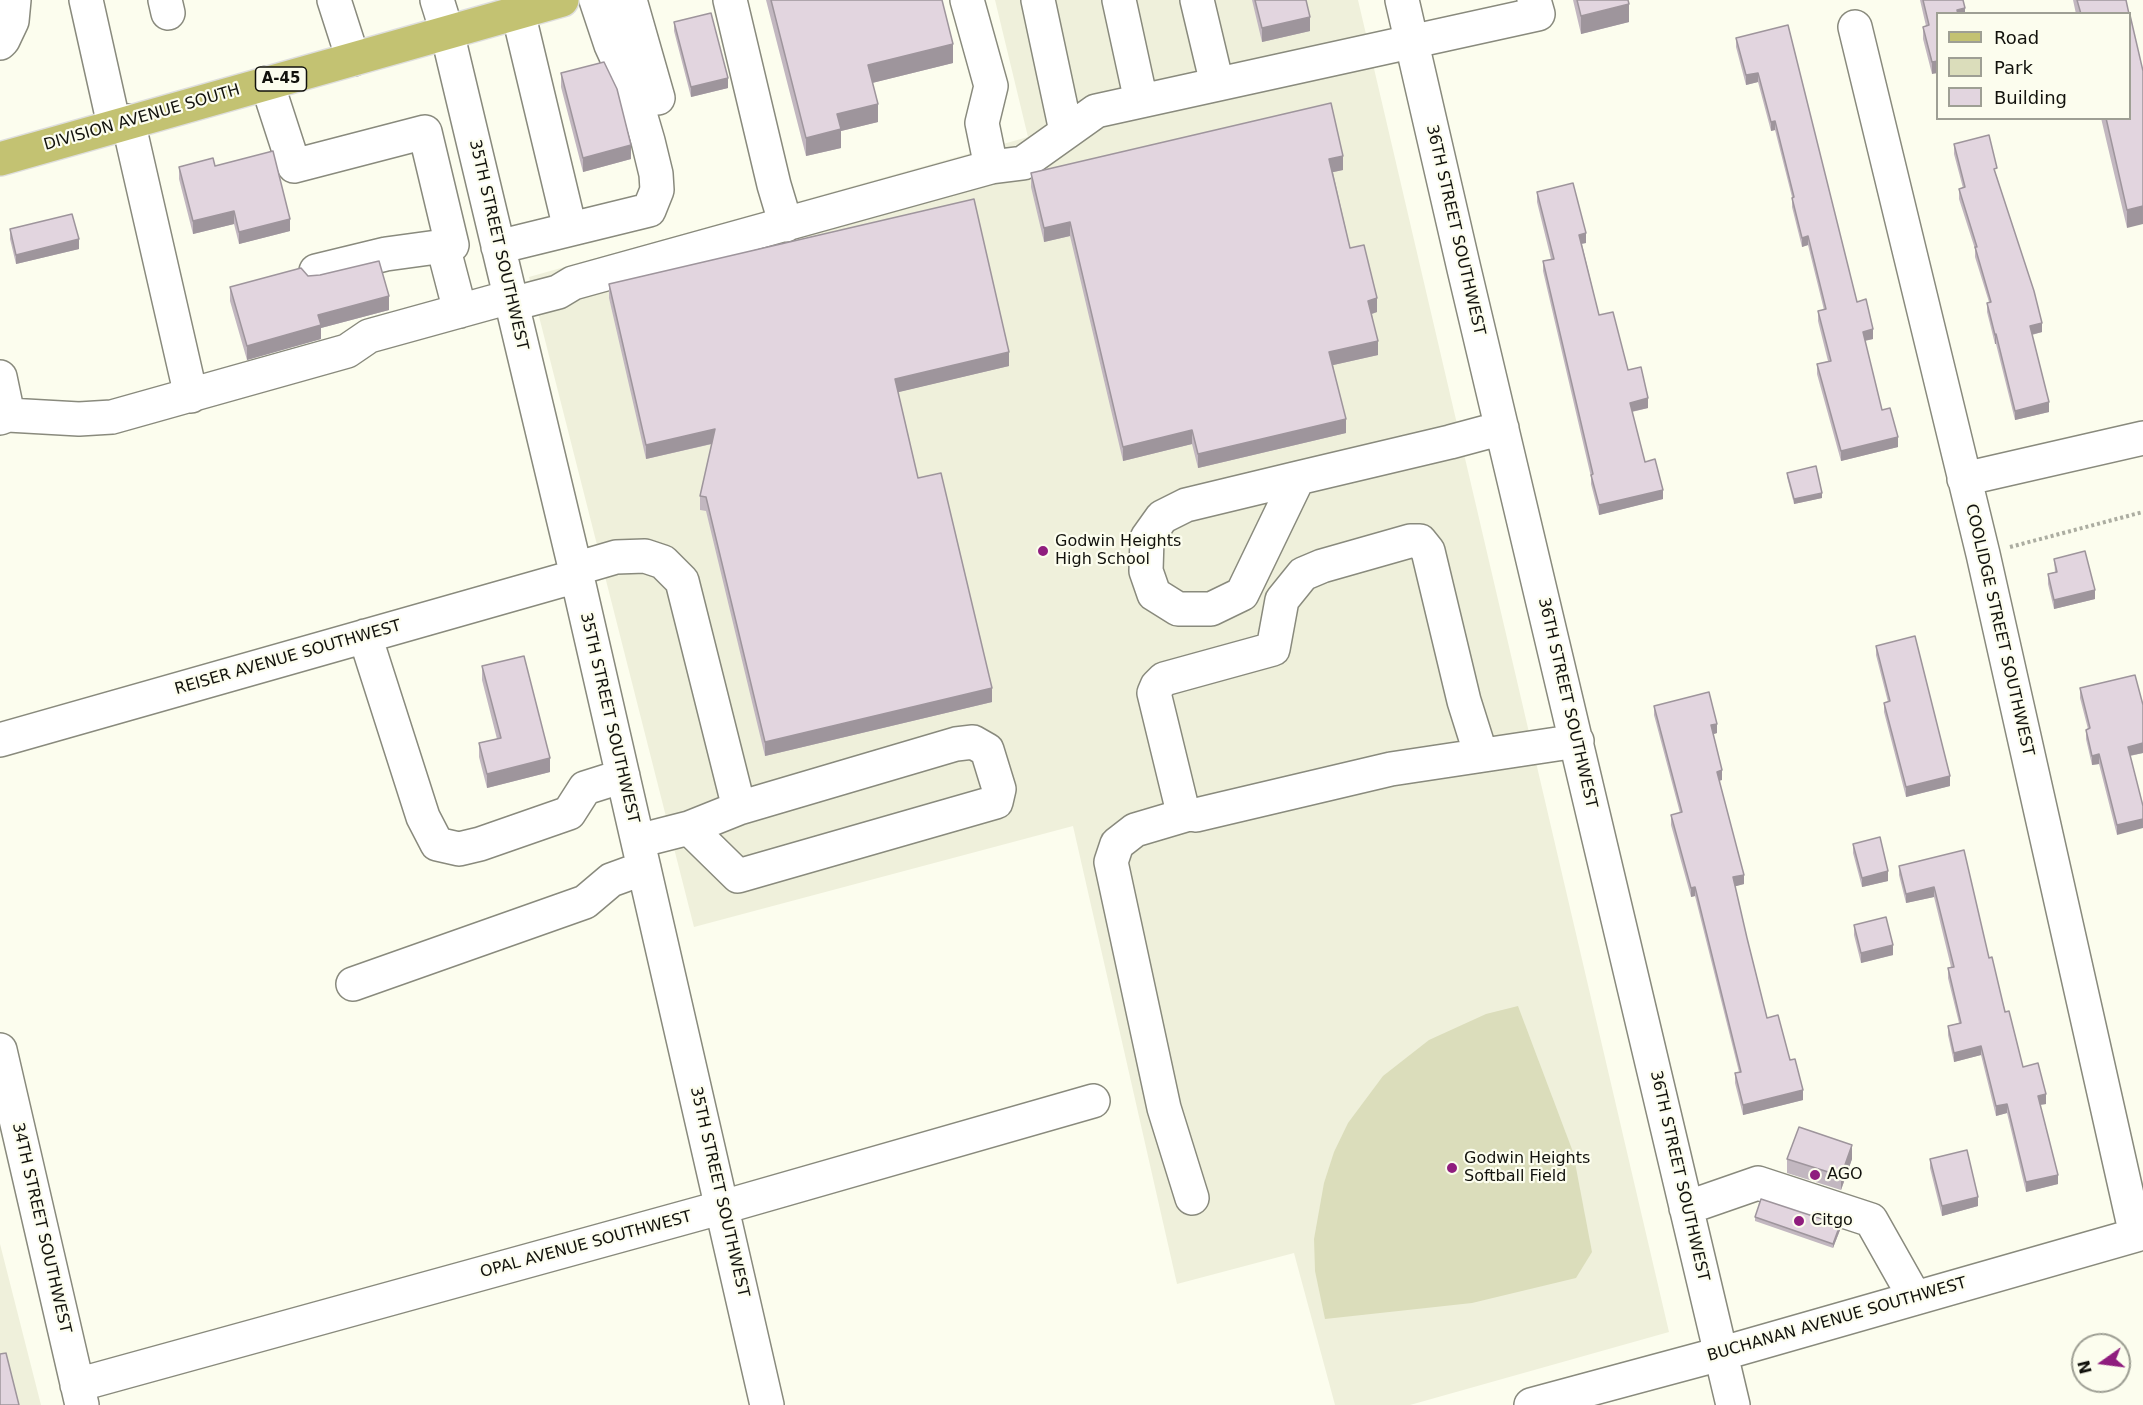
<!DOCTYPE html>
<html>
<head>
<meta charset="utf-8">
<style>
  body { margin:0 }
  #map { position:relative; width:2143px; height:1405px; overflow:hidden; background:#fcfdee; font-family:"DejaVu Sans",sans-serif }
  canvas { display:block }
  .legend { position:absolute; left:1936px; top:12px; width:195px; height:108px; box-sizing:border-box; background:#fcfdee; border:2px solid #9e9f94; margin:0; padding:8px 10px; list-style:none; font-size:18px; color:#12120d }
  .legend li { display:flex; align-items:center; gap:12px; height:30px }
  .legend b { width:30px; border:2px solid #9e9f94 }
  .north { position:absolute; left:2071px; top:1333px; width:60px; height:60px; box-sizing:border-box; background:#fcfdee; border:2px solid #9e9f94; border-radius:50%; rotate:256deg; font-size:16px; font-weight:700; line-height:24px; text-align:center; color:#12120d }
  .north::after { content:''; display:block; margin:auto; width:21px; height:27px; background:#8f1d7e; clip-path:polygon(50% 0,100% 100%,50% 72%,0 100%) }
</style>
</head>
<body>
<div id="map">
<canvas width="2143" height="1405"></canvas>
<ul class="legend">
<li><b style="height:8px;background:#c3c272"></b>Road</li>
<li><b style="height:16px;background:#dbddbb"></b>Park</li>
<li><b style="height:16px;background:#e2d5df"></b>Building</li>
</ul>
<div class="north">N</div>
</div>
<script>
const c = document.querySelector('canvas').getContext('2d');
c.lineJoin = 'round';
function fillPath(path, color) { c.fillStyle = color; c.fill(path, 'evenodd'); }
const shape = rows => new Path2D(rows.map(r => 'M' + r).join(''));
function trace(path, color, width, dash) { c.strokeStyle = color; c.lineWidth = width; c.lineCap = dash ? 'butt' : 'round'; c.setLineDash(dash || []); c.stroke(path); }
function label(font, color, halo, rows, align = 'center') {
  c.font = font + ' "DejaVu Sans",sans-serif'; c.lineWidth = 4.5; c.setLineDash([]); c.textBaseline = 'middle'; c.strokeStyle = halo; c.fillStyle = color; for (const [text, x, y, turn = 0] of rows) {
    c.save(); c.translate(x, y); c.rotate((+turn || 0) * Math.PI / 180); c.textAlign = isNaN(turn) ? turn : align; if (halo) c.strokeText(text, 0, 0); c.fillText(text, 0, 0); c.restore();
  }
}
const built = shape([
  [995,0,1358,0,1669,1332,1410,1405,1335,1405,1294,1253,1177,1284,1073,826,694,927,529,277,1028,137],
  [0,1244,41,1405,0,1405]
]);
const green = shape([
  [1518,1006,1573,1152,1592,1252,1576,1278,1472,1303,1325,1319,1315,1271,1314,1239,1324,1183,1334,1152,1348,1123,1383,1076,1429,1040,1486,1014]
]);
const path = shape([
  [2010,547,2143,512]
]);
const minor = shape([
  [86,0,114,125],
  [165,0,168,13],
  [334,0,353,59],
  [437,0,447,32,577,576,767,1405],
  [630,0,658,98],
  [730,0,774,185,786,225],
  [967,0,991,86,982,123,991,167],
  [1038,0,1066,131],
  [1119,0,1141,101],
  [1197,0,1217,84],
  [1402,0,1464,269,1733,1405],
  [518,12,570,229],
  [1855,27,1983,554,2136,1235],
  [0,43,3,40,12,21,14,0],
  [267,83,294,166,425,132,452,245,386,254,316,271],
  [128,121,191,396],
  [443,246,460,311],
  [498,247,649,210,657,190,656,174,648,141,636,100,611,45,596,0],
  [512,304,558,292,573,283,991,167,1023,163,1096,111,1538,14,1534,0],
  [0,377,8,415],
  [0,418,8,415,79,419,112,417,347,351,369,336,510,297],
  [1298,478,1242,594,1211,609,1178,609,1154,594,1146,571,1147,538,1162,517,1186,505,1298,478,1450,442,1502,428],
  [1964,479,2143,438],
  [575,569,616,557,645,556,663,562,682,581,739,808],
  [365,636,423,817,437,844,459,849,480,844,569,813,585,788,623,776],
  [0,740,577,576],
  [1481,755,1464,701,1428,551,1420,541,1410,541,1322,566,1303,574,1282,600,1273,649,1164,679,1157,686,1154,693,1182,808,1189,814,1196,815,1391,769,1577,741],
  [1189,814,1135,830,1117,844,1111,862,1164,1108,1192,1198],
  [638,841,689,828,739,808,956,744,973,742,987,750,999,789,996,802,738,876,689,828],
  [353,984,585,902,611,880,644,868],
  [0,1050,82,1405],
  [1686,1208,1758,1183,1871,1220,1915,1298],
  [77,1385,723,1207,1093,1101],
  [1531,1405,1720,1354,2143,1233]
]);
const major = shape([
  [0,159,562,0]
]);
const wall = shape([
  [766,0,942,0,953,63,872,83,878,122,841,131,841,148,806,156],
  [1252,0,1306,0,1310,31,1262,42],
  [1573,0,1628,0,1629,22,1581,34],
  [1920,0,1963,0,1965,14,1938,14,1932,74,1923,39,1923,27,1926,26],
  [2073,0,2126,0,2129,14,2076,14],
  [674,22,728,88,691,97,674,31],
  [1788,25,1857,302,1873,339,1865,341,1882,410,1898,447,1841,461,1817,374,1817,364,1828,361,1818,321,1818,311,1824,310,1808,245,1802,247,1792,207,1792,197,1775,130,1771,131,1758,82,1746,85,1736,47,1736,38],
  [561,73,631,159,583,172,561,87],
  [2101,118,2130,118,2127,228],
  [1954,144,1997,177,2042,332,2032,335,2049,412,2015,420,1996,344,1995,344,1987,312,1987,303,1989,302,1975,257,1975,249,1959,199,1959,189,1963,188,1954,154],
  [215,166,290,231,239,244,234,224,193,234,179,179,179,167],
  [1343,170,1333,172,1350,248,1377,312,1372,314,1378,355,1333,365,1346,433,1198,468,1192,444,1123,461,1070,236,1044,242,1031,187,1031,173],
  [1537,192,1586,243,1582,244,1599,315,1648,408,1632,412,1645,462,1663,499,1599,515,1591,484,1591,477,1543,271,1543,261,1551,259,1537,202],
  [10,229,79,249,16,264,10,239],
  [308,276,389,310,321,328,321,339,247,360,230,301,230,287],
  [609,284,1009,366,898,392,918,478,992,702,765,756,706,511,700,510,700,496,712,444,646,459,609,298],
  [1787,473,1822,498,1794,504,1787,477],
  [2054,559,2095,599,2054,609,2048,584,2048,574,2055,572],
  [1876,646,1950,786,1906,797,1884,712,1884,703,1888,702,1876,655],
  [482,666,550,772,487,788,479,757,479,743,497,739,482,680],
  [2080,688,2143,705,2143,753,2130,756,2117,835,2099,764,2092,765,2086,739,2086,730,2088,729,2080,698],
  [1654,706,1717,733,1713,734,1722,780,1719,781,1744,884,1735,886,1747,938,1767,1018,1790,1060,1803,1100,1743,1115,1735,1083,1735,1073,1739,1072,1695,896,1691,897,1671,825,1671,815,1680,813,1654,715],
  [1853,844,1888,881,1862,887,1853,853],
  [1964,850,1989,958,2023,1067,2046,1104,2040,1105,2058,1184,2026,1192,2007,1113,1996,1116,1981,1055,1954,1062,1948,1035,1948,1026,1959,1023,1948,978,1948,968,1951,967,1934,897,1906,903,1899,875,1899,866],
  [1854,925,1893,955,1861,963,1854,935],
  [1787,1159,1852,1159,1841,1190,1787,1173],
  [1930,1159,1978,1206,1942,1216,1930,1168],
  [1755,1217,1840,1230,1833,1248,1755,1221]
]);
const shadedWall = shape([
  [1629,4,1629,22,1581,34,1581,16],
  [1965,8,1965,14,1957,14,1957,10],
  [1310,17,1310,31,1262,42,1262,28],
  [953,44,953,63,868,84,868,65],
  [1938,61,1938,73,1932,74,1932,62],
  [1758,73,1758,82,1746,85,1746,75],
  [728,78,728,88,691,97,691,87],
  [878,104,878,122,841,131,841,148,806,156,806,138,837,114],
  [1775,121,1775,130,1771,131,1771,122],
  [631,145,631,159,583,172,583,158],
  [1343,156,1343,170,1329,173,1329,159],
  [2143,206,2143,224,2127,228,2127,210],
  [234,211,234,224,193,234,193,221],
  [290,219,290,231,239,244,239,232],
  [1070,222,1070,236,1044,242,1044,228],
  [1586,233,1586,243,1579,244,1579,235],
  [1808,236,1808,245,1802,247,1802,238],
  [79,239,79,249,16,264,16,255],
  [389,296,389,310,321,328,321,339,247,360,247,346,318,315],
  [1377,298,1377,312,1368,315,1368,301],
  [2042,323,2042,332,2030,335,2030,326],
  [1873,329,1873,339,1863,341,1863,332],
  [1996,334,1996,344,1995,344,1995,335],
  [1378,341,1378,355,1329,366,1329,352],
  [1009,352,1009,366,895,393,895,379],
  [1648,398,1648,408,1630,412,1630,403],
  [2049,402,2049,412,2015,420,2015,411],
  [1346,419,1346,433,1198,468,1198,454],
  [715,429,715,443,646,459,646,445],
  [1192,430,1192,444,1123,461,1123,447],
  [1898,437,1898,447,1841,461,1841,451],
  [1663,490,1663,499,1599,515,1599,505],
  [1822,493,1822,498,1794,504,1794,499],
  [2095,590,2095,599,2054,609,2054,600],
  [992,688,992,702,765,756,765,742],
  [1717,724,1717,733,1711,735,1711,725],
  [2143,743,2143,753,2128,756,2128,747],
  [2099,754,2099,764,2092,765,2092,756],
  [550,758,550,772,487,788,487,774],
  [1722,770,1722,780,1717,781,1717,772],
  [1950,776,1950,786,1906,797,1906,787],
  [2143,819,2143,828,2117,835,2117,825],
  [1888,871,1888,881,1862,887,1862,878],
  [1744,875,1744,884,1733,887,1733,877],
  [1695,887,1695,896,1691,897,1691,888],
  [1934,887,1934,897,1906,903,1906,894],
  [1893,945,1893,955,1861,963,1861,953],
  [1981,1046,1981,1055,1954,1062,1954,1053],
  [1803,1090,1803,1100,1743,1115,1743,1105],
  [2046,1094,2046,1104,2038,1105,2038,1096],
  [2007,1104,2007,1113,1996,1116,1996,1106],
  [1852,1145,1852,1159,1841,1190,1841,1176],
  [2058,1175,2058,1184,2026,1192,2026,1182],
  [1978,1197,1978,1206,1942,1216,1942,1206],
  [1840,1225,1840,1230,1833,1248,1833,1244]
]);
const building = shape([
  [771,0,942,0,953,44,868,65,878,104,837,114,841,129,806,138,771,0],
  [1255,0,1306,0,1310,17,1262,28,1255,0],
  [1577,0,1628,0,1629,4,1581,16,1577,0],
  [1923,0,1963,0,1965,8,1957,10,1958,14,1938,14,1938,61,1932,62,1923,27,1929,25,1923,0],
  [2077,0,2126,0,2129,14,2081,14,2077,0],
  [711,13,728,78,691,87,674,22,711,13],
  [2130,15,2143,71,2143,206,2127,210,2106,118,2130,118,2130,15],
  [1788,25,1857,302,1866,299,1873,329,1863,332,1882,410,1890,408,1898,437,1841,451,1817,364,1831,361,1818,311,1826,309,1808,236,1802,238,1792,198,1794,197,1775,121,1771,122,1758,73,1746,75,1736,38,1788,25],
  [604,62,617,89,631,145,583,158,561,73,604,62],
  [1331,103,1343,156,1329,159,1350,248,1364,245,1377,298,1368,301,1378,341,1329,352,1346,419,1198,454,1192,430,1123,447,1070,222,1044,228,1031,173,1331,103],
  [1989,135,1997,168,1994,169,2034,291,2042,323,2030,326,2049,402,2015,411,1996,334,1995,335,1987,303,1991,302,1975,247,1977,247,1959,189,1965,187,1954,144,1989,135],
  [273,151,290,219,239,232,234,211,193,221,179,167,213,158,215,166,273,151],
  [1573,183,1586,233,1579,235,1599,315,1613,312,1628,370,1641,367,1648,398,1630,403,1645,462,1655,459,1663,490,1599,505,1591,475,1593,474,1543,261,1554,259,1537,192,1573,183],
  [974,199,1009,352,895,379,918,478,941,473,992,688,765,742,706,497,700,496,715,429,646,445,609,284,974,199],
  [72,214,79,239,16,255,10,229,72,214],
  [379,261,389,296,318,315,321,325,247,346,230,287,301,268,308,276,320,275,379,261],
  [1816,466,1822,493,1794,499,1787,473,1816,466],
  [2085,551,2095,590,2054,600,2048,574,2057,572,2054,559,2085,551],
  [1915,636,1950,776,1906,787,1884,703,1890,701,1876,646,1915,636],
  [524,656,550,758,487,774,479,743,501,738,482,666,524,656],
  [2135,675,2143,705,2143,743,2128,747,2143,806,2143,819,2117,825,2099,754,2092,756,2086,730,2090,728,2080,688,2135,675],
  [1709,692,1717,724,1711,725,1722,770,1717,772,1744,875,1733,877,1747,938,1767,1018,1778,1015,1790,1060,1795,1059,1803,1090,1743,1105,1735,1073,1741,1072,1695,887,1691,888,1671,815,1682,812,1654,706,1709,692],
  [1880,837,1888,871,1862,878,1853,844,1880,837],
  [1964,850,1989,958,1992,957,2005,1012,2009,1011,2023,1067,2038,1063,2046,1094,2038,1096,2058,1175,2026,1182,2007,1104,1996,1106,1981,1046,1954,1053,1948,1026,1961,1023,1948,968,1954,967,1934,887,1906,894,1899,866,1964,850],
  [1886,917,1893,945,1861,953,1854,925,1886,917],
  [1799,1127,1852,1145,1841,1176,1787,1159,1799,1127],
  [1967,1150,1978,1197,1942,1206,1930,1159,1967,1150],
  [1761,1199,1840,1225,1833,1244,1755,1217,1761,1199],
  [6,1353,19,1405,0,1405,0,1354,6,1353]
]);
const markers = [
  [1043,551,6,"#8f1d7e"],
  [1452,1168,6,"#8f1d7e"],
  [1815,1175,6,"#8f1d7e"],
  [1799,1221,6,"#8f1d7e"]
];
const shields = [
  [281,79,51]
];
const shieldNames = [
  ["A-45",281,79]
];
const streetNames = [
  ["DIVISION AVENUE SOUTH",142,118,-16],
  ["36TH STREET SOUTHWEST",1455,230,77],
  ["35TH STREET SOUTHWEST",498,245,77],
  ["COOLIDGE STREET SOUTHWEST",1999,630,77],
  ["REISER AVENUE SOUTHWEST",288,658,-16],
  ["36TH STREET SOUTHWEST",1567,703,77],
  ["35TH STREET SOUTHWEST",609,718,77],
  ["36TH STREET SOUTHWEST",1679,1176,77],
  ["35TH STREET SOUTHWEST",719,1192,77],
  ["34TH STREET SOUTHWEST",41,1228,77],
  ["OPAL AVENUE SOUTHWEST",586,1245,-15],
  ["BUCHANAN AVENUE SOUTHWEST",1837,1320,-16]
];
const poiNames = [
  ["Godwin Heights",1055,542],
  ["High School",1055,560],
  ["Godwin Heights",1464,1159],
  ["Softball Field",1464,1177],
  ["AGO",1827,1175],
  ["Citgo",1811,1221]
];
fillPath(built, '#eff0db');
fillPath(green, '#dbddbb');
trace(minor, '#898a7d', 36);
trace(major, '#dededd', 36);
trace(path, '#acada1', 4, [3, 3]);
trace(minor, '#fff', 33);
trace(major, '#c3c272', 33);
fillPath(wall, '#c2b7c0');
fillPath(shadedWall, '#9e959c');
fillPath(building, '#e2d5df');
trace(building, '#9e959c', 1.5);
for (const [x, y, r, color] of markers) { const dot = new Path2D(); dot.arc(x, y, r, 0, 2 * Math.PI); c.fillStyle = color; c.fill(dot); trace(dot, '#fcfdee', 2); }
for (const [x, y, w] of shields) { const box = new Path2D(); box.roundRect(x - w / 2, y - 12, w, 24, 4.5); c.fillStyle = '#fcfdee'; c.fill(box); trace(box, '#12120d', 1.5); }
label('bold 15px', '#12120d', null, shieldNames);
label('16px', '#12120d', '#fcfdee', streetNames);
label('16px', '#12120d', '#fcfdee', poiNames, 'left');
</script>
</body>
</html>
